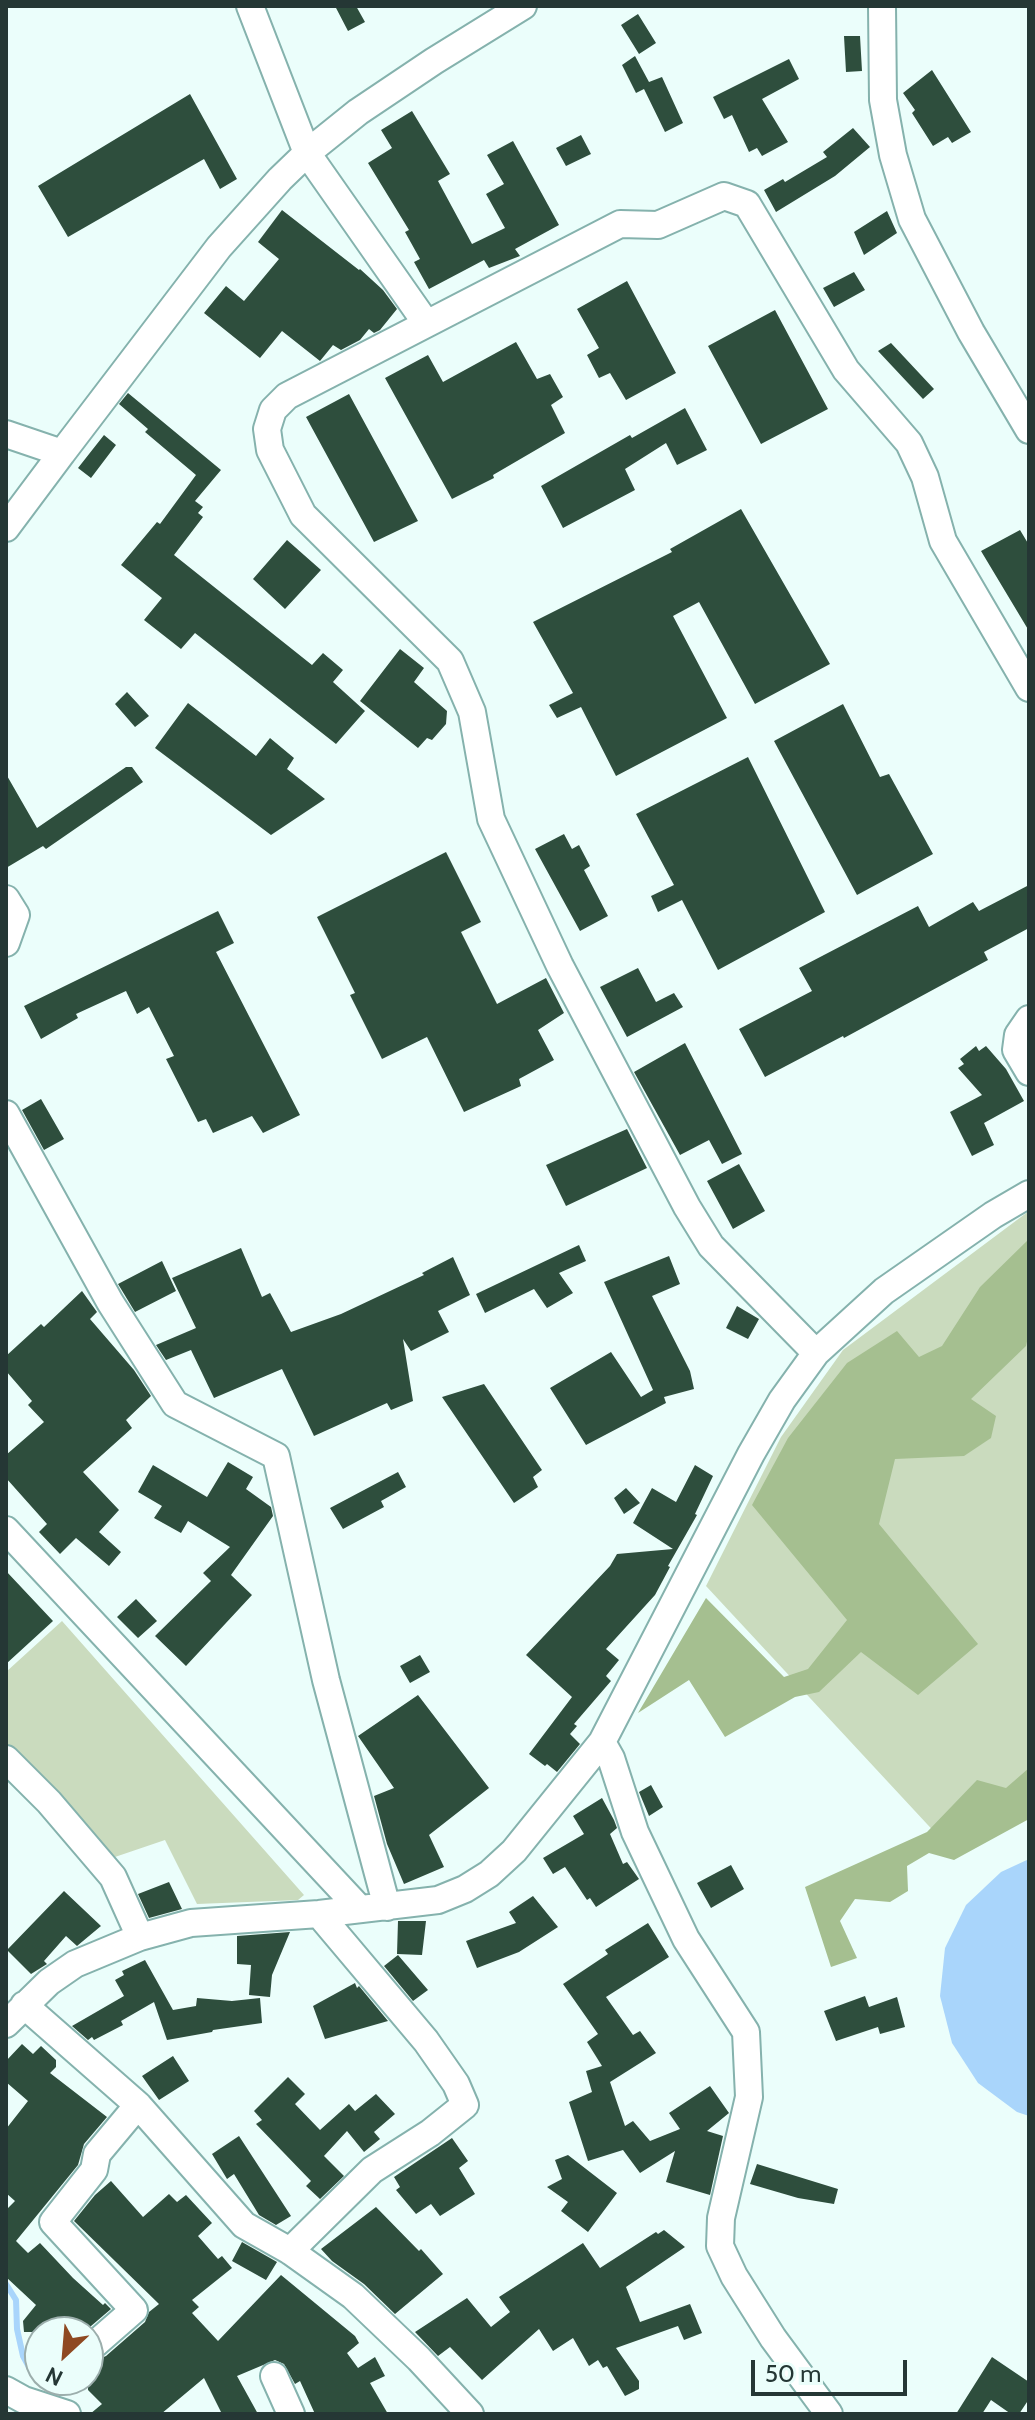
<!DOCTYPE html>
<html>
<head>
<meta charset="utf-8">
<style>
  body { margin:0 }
  #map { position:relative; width:1035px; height:2420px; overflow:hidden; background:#ebfefb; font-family:Cabin,sans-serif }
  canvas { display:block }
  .frame { position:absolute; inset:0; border:8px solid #253735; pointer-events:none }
  .north { position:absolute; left:24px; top:2316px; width:80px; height:80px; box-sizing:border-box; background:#ebfefb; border:2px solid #9caeac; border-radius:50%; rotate:206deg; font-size:22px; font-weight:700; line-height:32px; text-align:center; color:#253735 }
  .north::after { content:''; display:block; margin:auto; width:28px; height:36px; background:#8f4922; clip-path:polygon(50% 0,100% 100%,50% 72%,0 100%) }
  .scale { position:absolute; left:751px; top:2360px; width:156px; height:36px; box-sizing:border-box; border:4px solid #253735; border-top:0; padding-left:10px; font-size:24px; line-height:28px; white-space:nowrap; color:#253735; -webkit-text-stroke:6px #ebfefb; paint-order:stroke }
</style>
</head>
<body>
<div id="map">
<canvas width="1035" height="2420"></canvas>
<div class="frame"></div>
<div class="north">N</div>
<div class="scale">50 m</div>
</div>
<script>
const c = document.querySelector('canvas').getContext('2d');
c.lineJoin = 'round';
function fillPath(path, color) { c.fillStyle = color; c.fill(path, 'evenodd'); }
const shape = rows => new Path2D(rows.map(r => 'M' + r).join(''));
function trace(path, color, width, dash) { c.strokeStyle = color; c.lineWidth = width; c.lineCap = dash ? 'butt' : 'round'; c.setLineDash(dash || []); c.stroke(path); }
const green = shape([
  [1029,1211,1029,1804,953,1852,706,1586,781,1437,843,1350],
  [62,1621,304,1895,298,1900,197,1904,165,1840,112,1858,6,1747,6,1672]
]);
const forest = shape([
  [1029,1239,1029,1332,1026,1346,971,1399,996,1416,991,1438,964,1456,895,1459,879,1524,978,1644,918,1695,861,1652,819,1692,795,1697,725,1737,689,1680,638,1713,706,1598,784,1677,808,1669,847,1620,752,1505,788,1438,847,1363,897,1331,919,1357,942,1346,980,1287],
  [1029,1768,1029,1819,954,1860,929,1853,907,1866,908,1891,890,1902,855,1899,840,1921,857,1958,831,1967,805,1887,927,1832,977,1780,1006,1788]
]);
const water = shape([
  [1029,1859,1029,2116,1017,2112,978,2083,952,2043,940,1996,945,1948,966,1905,1001,1872]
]);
const stream = shape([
  [6,2284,16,2300,17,2329,23,2356,35,2378]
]);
const building = shape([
  [335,6,356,6,365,22,348,31],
  [638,14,656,43,639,54,621,25],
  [844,36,860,36,862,71,846,72],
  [635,56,649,82,662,77,683,123,665,132,644,89,636,93,622,65],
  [789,59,799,79,762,99,788,142,762,156,757,148,749,152,732,115,724,119,713,97],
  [932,70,971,132,952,143,948,137,933,146,912,113,915,110,903,93],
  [190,94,237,179,220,189,204,159,68,237,38,186],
  [412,111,450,174,438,181,472,244,505,228,486,194,504,184,487,155,513,141,559,225,515,249,520,256,489,268,484,260,429,289,414,262,420,259,405,232,409,230,368,163,392,148,381,130],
  [853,128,870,147,835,176,776,212,764,190,783,179,785,182,827,157,823,152],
  [581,135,591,154,566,166,556,148],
  [282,210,359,270,360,269,383,290,397,309,380,330,374,333,369,329,360,340,341,350,333,345,320,361,282,331,260,358,204,313,226,286,244,301,279,259,258,242],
  [887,211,897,233,864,255,854,232],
  [854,272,865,290,834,307,823,288],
  [627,281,676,373,626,400,610,373,599,378,587,355,599,348,577,309],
  [775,310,828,409,761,444,708,346],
  [516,342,537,379,550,374,563,397,551,405,565,433,493,475,494,478,452,499,385,378,428,355,443,382],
  [891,343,934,389,923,399,878,351],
  [128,393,221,470,195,501,203,507,198,513,203,517,174,555,312,665,323,653,343,670,333,682,365,711,336,744,195,633,181,649,144,620,162,598,121,565,157,522,160,524,196,475,145,432,148,429,119,404],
  [349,394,418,521,374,542,306,417],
  [685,408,707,450,677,465,666,443,625,469,635,490,563,528,541,486,630,435,632,438],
  [104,435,116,445,91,478,78,468],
  [741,509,830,664,755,704,699,602,673,616,727,718,616,776,581,707,557,718,549,705,573,693,533,622,672,552,670,549],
  [1020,530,1029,545,1029,631,981,551],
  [287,540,321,570,285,609,253,579],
  [400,649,424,668,414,682,447,711,446,724,432,740,427,738,418,748,360,701],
  [127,692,149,716,135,727,115,704],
  [188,703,256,756,270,738,294,758,287,769,325,799,271,835,155,748],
  [843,704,880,777,889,774,933,854,857,895,774,741],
  [748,757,825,912,718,970,682,900,658,912,651,896,674,885,636,814],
  [126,767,132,767,143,782,46,849,43,846,6,868,6,774,37,828],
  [564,834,572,849,579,845,590,866,584,870,608,916,580,931,535,849],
  [446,852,481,922,461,932,497,1004,546,978,564,1013,538,1030,554,1060,519,1079,521,1086,464,1112,427,1037,382,1059,350,995,355,993,317,917],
  [1029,885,1029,928,984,952,988,960,844,1038,843,1036,765,1077,739,1029,812,991,799,968,918,906,929,927,973,902,979,911],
  [218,911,234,943,216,952,300,1115,263,1133,252,1116,213,1133,206,1119,198,1122,166,1059,174,1056,149,1007,137,1014,126,991,76,1014,78,1018,41,1039,24,1006],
  [638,968,656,1002,674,993,683,1007,627,1037,600,987],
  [685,1043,742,1154,722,1164,709,1140,680,1155,634,1072],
  [976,1046,979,1051,986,1046,1006,1069,1024,1101,984,1123,994,1145,972,1156,950,1112,982,1095,958,1068,964,1064,960,1059],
  [41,1099,64,1139,44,1150,22,1110],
  [627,1129,647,1168,566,1206,546,1165],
  [739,1164,765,1211,733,1229,707,1181],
  [579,1245,586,1261,559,1273,573,1293,547,1308,534,1289,485,1313,476,1294],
  [241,1248,262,1297,270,1293,291,1332,341,1314,424,1275,422,1273,453,1257,470,1295,438,1311,449,1332,411,1351,403,1339,413,1401,391,1410,387,1403,314,1436,282,1369,214,1398,191,1350,166,1360,156,1345,196,1328,172,1278],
  [669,1256,680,1284,652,1296,690,1371,694,1389,664,1397,666,1403,586,1445,550,1388,611,1352,641,1397,653,1390,604,1282],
  [162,1261,176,1291,135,1312,118,1284],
  [82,1291,97,1312,90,1319,134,1370,151,1396,126,1420,132,1428,83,1472,119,1510,99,1532,121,1552,109,1566,76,1538,60,1554,39,1532,47,1524,6,1478,6,1455,44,1422,28,1405,32,1401,6,1371,6,1356,41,1324,44,1327],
  [737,1306,759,1319,748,1339,726,1328],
  [484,1384,542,1470,533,1477,538,1487,514,1503,442,1397],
  [228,1462,253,1477,246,1489,271,1507,273,1516,231,1575,252,1595,186,1666,155,1636,211,1581,203,1573,230,1547,188,1521,181,1533,154,1518,162,1506,138,1492,153,1465,207,1497],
  [695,1465,713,1476,695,1514,697,1515,668,1566,670,1567,655,1595,606,1649,619,1660,606,1676,611,1681,574,1724,577,1726,570,1734,580,1744,557,1772,547,1764,545,1766,529,1754,572,1697,526,1655,610,1566,617,1554,673,1549,633,1523,652,1488,676,1502],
  [398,1472,406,1487,381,1501,384,1507,343,1529,330,1508],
  [626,1488,640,1503,624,1514,614,1498],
  [6,1571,53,1621,6,1664],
  [136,1599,157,1621,138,1638,117,1617],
  [420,1655,430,1672,410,1683,400,1666],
  [418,1695,489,1788,429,1835,444,1867,404,1884,387,1844,374,1796,394,1788,358,1736],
  [651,1785,663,1807,649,1816,639,1792],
  [602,1798,614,1820,617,1828,610,1834,623,1864,627,1862,639,1879,596,1907,590,1898,587,1900,565,1867,553,1874,543,1858,584,1834,573,1816],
  [731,1865,744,1889,711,1908,697,1883],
  [169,1882,182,1909,149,1918,138,1894],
  [64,1891,101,1926,77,1946,66,1936,44,1961,47,1964,31,1974,7,1950],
  [533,1896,558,1927,519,1952,477,1968,466,1941,516,1923,509,1912],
  [398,1921,426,1921,422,1955,397,1954],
  [648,1923,669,1957,606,1997,633,2035,640,2031,656,2053,610,2082,625,2126,633,2121,650,2141,680,2129,669,2113,710,2086,729,2113,707,2131,723,2136,710,2195,666,2182,675,2151,640,2173,623,2150,588,2161,569,2102,592,2092,586,2071,602,2066,587,2042,598,2034,563,1984,608,1954,605,1950],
  [290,1932,272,1975,270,1997,249,1995,251,1965,237,1964,237,1936],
  [398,1955,428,1990,413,2001,384,1966],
  [145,1960,173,2010,196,2006,197,1998,232,2001,260,1998,262,2023,213,2030,212,2032,167,2040,154,2002,121,2021,123,2025,94,2040,92,2037,88,2040,72,2026,124,1996,115,1980,124,1975,122,1971],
  [355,1983,357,1988,359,1986,388,2021,325,2039,313,2006],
  [865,1996,869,2007,897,1997,905,2027,880,2034,878,2027,836,2041,824,2011],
  [22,2044,33,2054,41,2046,56,2060,56,2067,50,2073,107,2117,84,2144,78,2165,16,2241,28,2253,40,2243,73,2278,103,2305,105,2303,111,2309,84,2332,24,2332,23,2321,36,2305,6,2277,6,2210,15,2201,6,2193,6,2129,28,2101,6,2082,6,2061],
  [173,2056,189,2081,159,2100,142,2076],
  [288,2077,305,2094,295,2104,320,2130,349,2104,355,2111,376,2094,395,2114,374,2132,380,2139,364,2152,347,2131,324,2156,344,2176,320,2199,306,2186,311,2181,256,2124,262,2120,254,2111],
  [239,2136,291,2216,276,2225,259,2215,234,2174,227,2179,212,2154],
  [452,2138,468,2161,459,2168,475,2194,440,2216,431,2204,416,2214,396,2190,400,2187,394,2177],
  [568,2155,617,2193,588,2232,561,2211,568,2202,547,2187,562,2179,555,2160],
  [757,2164,838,2189,834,2204,798,2198,750,2184],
  [111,2181,143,2217,169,2194,177,2202,186,2195,212,2223,198,2236,218,2259,222,2256,232,2268,192,2300,199,2307,192,2313,218,2341,281,2275,355,2336,359,2343,347,2353,358,2368,375,2357,385,2376,370,2383,388,2414,315,2414,300,2381,295,2384,284,2364,275,2360,237,2376,258,2414,222,2414,204,2378,161,2414,90,2414,102,2404,88,2390,88,2358,97,2360,106,2356,145,2322,149,2312,159,2304,74,2221,95,2195],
  [376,2207,419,2251,421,2249,443,2274,395,2314,364,2284,332,2261,321,2249],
  [664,2230,685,2247,626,2287,640,2322,690,2304,702,2333,684,2340,678,2326,616,2348,639,2381,639,2389,625,2396,607,2366,603,2368,598,2360,589,2366,573,2338,553,2351,539,2329,482,2380,450,2347,438,2356,415,2332,467,2298,491,2327,510,2312,499,2297,583,2243,600,2268,656,2232,658,2234],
  [242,2242,277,2262,266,2280,232,2261],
  [992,2357,1029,2382,1029,2399,1019,2414,1011,2414,991,2400,982,2414,956,2414]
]);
const minor = shape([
  [250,6,307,153,426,323],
  [882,6,883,100,893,155,912,219,971,332,1029,430],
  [6,434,62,453,219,247,280,179,307,153,358,112,434,61,523,6],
  [6,528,62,453],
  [6,899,16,915,6,943],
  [1029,1019,1018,1035,1016,1050,1029,1072],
  [6,1114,110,1302,175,1404,276,1456,326,1680,387,1907],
  [816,1353,711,1246,687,1207,560,966,491,819,472,712,450,661,303,515,270,450,267,429,273,410,287,396,620,224,658,225,724,196,747,204,846,370,909,443,925,477,943,541,1029,688],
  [6,1530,360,1909],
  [602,1742,611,1758,635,1832,686,1939,746,2032,749,2097,721,2218,720,2246,734,2276,773,2338,829,2414],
  [6,1759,49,1802,113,1877,140,1937],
  [24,2005,138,2105,244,2225,290,2251,353,2296,419,2359,470,2414],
  [6,2024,49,1982,75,1964,140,1937,191,1923,319,1914,438,1900,465,1889,489,1874,514,1851,602,1742,751,1454,782,1400,816,1353,884,1291,993,1215,1029,1194],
  [290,2251,372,2170,430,2133,465,2105,456,2084,426,2041,319,1914],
  [95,2344,134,2310,53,2222,94,2170,97,2154,138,2105],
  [274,2376,291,2414],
  [6,2390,24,2400,67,2414]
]);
fillPath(green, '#cadbbe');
fillPath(forest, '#a5bf90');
fillPath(water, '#a9d5fb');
trace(stream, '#a9d5fb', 6);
fillPath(building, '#2e4e3d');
trace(minor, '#85b2ad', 30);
trace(minor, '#fff', 26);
</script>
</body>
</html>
